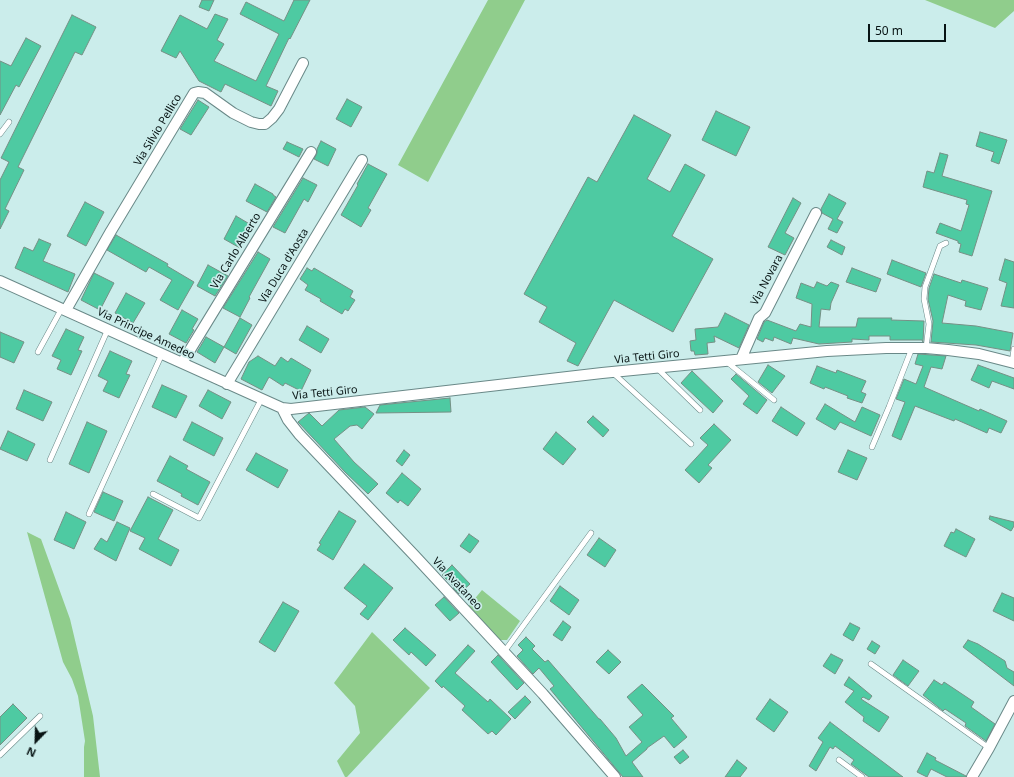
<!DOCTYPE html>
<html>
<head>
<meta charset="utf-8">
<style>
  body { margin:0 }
  #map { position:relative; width:1014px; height:777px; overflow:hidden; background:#cbedeb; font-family:"Noto Sans",sans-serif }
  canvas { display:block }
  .north { position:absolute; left:16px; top:721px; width:40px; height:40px; -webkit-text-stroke:3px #cbedeb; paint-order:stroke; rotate:203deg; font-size:11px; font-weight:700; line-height:16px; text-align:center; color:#081414 }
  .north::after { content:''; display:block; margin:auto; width:14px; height:18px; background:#081414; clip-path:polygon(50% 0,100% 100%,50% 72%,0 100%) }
  .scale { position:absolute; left:868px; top:24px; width:78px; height:18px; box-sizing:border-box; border:2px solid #081414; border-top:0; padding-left:5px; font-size:12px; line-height:14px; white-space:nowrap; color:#081414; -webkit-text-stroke:3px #cbedeb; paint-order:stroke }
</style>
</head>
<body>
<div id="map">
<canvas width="1014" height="777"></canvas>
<div class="north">N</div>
<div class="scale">50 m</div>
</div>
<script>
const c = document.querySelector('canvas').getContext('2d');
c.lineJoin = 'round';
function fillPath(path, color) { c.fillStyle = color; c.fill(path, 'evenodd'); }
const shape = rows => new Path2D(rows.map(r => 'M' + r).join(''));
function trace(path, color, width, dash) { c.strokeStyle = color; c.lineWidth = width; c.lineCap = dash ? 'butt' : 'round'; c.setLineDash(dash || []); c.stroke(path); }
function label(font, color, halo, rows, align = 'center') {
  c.font = font + ' "Noto Sans",sans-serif'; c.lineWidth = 3.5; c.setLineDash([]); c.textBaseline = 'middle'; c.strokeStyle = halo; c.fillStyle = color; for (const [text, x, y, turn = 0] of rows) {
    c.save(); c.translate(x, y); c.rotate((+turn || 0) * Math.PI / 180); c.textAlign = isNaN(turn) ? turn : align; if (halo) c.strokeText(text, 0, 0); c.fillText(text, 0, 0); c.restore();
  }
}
const green = shape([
  [488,0,525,0,428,182,398,165],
  [925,0,1014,0,1014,11,995,28],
  [27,532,41,539,70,619,93,716,100,777,84,777,84,747,85,741,78,696,72,679,63,662],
  [482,590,520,621,507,640,499,640,467,608],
  [372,632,430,688,347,777,345,777,337,761,360,733,355,706,334,683]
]);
const building = shape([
  [202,0,214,0,209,11,199,7,202,0],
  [294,0,310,0,290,39,289,38,266,86,278,91,271,106,225,84,221,92,199,81,180,51,176,58,161,51,180,15,207,29,215,14,228,19,217,40,224,44,214,61,256,81,279,34,240,14,246,2,284,21,294,0],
  [72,15,96,27,82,55,75,52,18,167,24,170,5,209,9,211,0,229,0,180,9,162,1,158,72,15],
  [26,38,41,46,19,87,16,85,0,115,0,61,11,66,26,38],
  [347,99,362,107,351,127,336,119,347,99],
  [198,100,209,107,191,135,180,129,198,100],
  [716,111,750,127,736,156,702,140,716,111],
  [634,115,671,135,647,179,670,192,685,164,705,175,672,236,713,259,673,332,614,300,578,366,567,361,576,343,539,322,547,307,524,294,588,177,597,182,634,115],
  [980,132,1007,140,999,164,991,161,994,152,976,146,980,132],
  [321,141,336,149,328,166,314,159,317,153,317,149,321,141],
  [287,142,303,149,299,157,283,149,287,142],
  [940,153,948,155,942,176,992,191,972,256,959,252,961,244,958,243,958,241,936,233,940,223,961,231,969,205,966,204,967,200,923,187,927,171,934,173,940,153],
  [368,164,387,174,368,208,371,210,361,227,341,215,358,185,357,184,368,164],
  [303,178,317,185,308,202,304,199,285,233,273,227,303,178],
  [255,184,273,194,273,195,276,197,267,212,246,201,255,184],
  [829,194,846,203,837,219,843,222,837,233,828,229,833,219,822,213,821,209,829,194],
  [793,198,801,203,785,233,794,238,785,255,768,247,793,198],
  [85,202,104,212,86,246,67,236,85,202],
  [236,216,253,226,240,248,224,239,236,216],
  [116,235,168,264,167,266,194,282,178,310,160,300,172,280,149,267,146,272,107,250,116,235],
  [39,239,51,244,43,261,75,274,68,292,15,268,24,247,33,251,39,239],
  [831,240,845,247,842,255,827,247,831,240],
  [258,252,270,259,249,297,250,298,240,317,223,308,258,252],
  [1005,259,1014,262,1014,308,1001,306,1007,283,999,280,1005,259],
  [892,260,926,273,921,287,887,274,892,260],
  [208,265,228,276,215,296,197,286,208,265],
  [307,268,312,271,314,268,353,291,350,297,355,300,348,311,345,309,342,314,320,301,321,299,305,290,308,285,300,279,307,268],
  [852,268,881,279,876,292,846,282,852,268],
  [94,273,114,283,100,310,81,300,94,273],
  [934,274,961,283,962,280,988,288,981,310,965,306,966,301,948,295,942,323,976,326,1013,333,1010,351,976,345,931,342,933,321,928,299,929,288,934,274],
  [817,282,827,286,831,282,839,285,831,303,830,310,821,309,819,327,856,327,858,318,892,318,891,320,924,321,923,342,922,340,890,340,890,336,869,336,869,340,852,339,852,342,819,344,793,338,791,344,774,337,773,341,765,338,763,342,757,339,764,322,767,320,796,331,800,324,811,327,812,304,796,298,801,283,814,288,817,282],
  [126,293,145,303,133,323,115,313,126,293],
  [182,310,198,319,192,329,194,330,186,343,169,334,182,310],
  [725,313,749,325,739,348,714,336,715,342,707,343,708,354,695,355,694,351,691,351,690,341,696,340,695,329,718,327,725,313],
  [240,318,252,325,236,354,224,347,240,318],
  [307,326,329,339,321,353,299,340,307,326],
  [66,329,84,337,78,350,82,351,71,375,57,369,61,360,52,356,66,329],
  [0,332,24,342,14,363,0,357,0,332],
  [206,337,224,347,215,363,197,352,206,337],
  [110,351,132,361,126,374,130,375,119,398,103,391,108,381,98,376,110,351],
  [918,354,946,356,942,369,931,367,924,387,979,411,980,409,1007,421,1001,433,989,428,987,433,955,419,954,421,915,406,901,440,892,436,905,402,896,399,904,379,916,384,923,366,915,364,918,354],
  [258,356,275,366,281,357,288,362,291,358,311,370,301,391,285,383,283,386,269,377,262,390,241,379,249,362,258,356],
  [768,365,785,376,772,393,758,382,768,365],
  [978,365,1014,378,1014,389,992,381,989,388,971,380,978,365],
  [817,366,836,373,837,370,866,381,861,392,866,394,862,403,847,398,848,396,825,387,824,389,810,383,817,366],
  [692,371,723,401,713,413,681,383,692,371],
  [736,374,767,400,757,414,743,404,749,396,731,379,736,374],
  [162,385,187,396,176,418,152,407,162,385],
  [24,390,52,402,43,421,16,409,24,390],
  [208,390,231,402,222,419,199,406,208,390],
  [450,398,451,412,376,413,380,405,450,398],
  [825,404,855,422,862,407,880,415,871,436,840,422,835,430,816,419,825,404],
  [365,407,374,414,362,429,357,425,350,426,334,439,354,462,378,484,368,494,345,472,298,422,309,413,322,426,339,410,365,407],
  [781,407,805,423,797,436,772,421,781,407],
  [593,416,609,430,603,437,587,422,593,416],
  [87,422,107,431,89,473,69,464,87,422],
  [192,422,223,438,214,456,183,440,192,422],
  [714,424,731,440,708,465,712,468,699,483,685,470,708,445,700,438,714,424],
  [8,431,35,444,27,461,0,449,8,431],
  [556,432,576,449,563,465,543,449,556,432],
  [404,450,410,455,402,466,396,461,404,450],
  [848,450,867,458,857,480,838,472,848,450],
  [256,453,288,470,278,488,246,470,256,453],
  [170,456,188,466,186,469,210,482,198,505,181,496,182,494,157,481,170,456],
  [402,473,421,489,408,506,400,500,398,503,386,493,402,473],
  [103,492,123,501,114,521,94,512,103,492],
  [148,497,173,510,158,539,179,550,171,566,139,549,145,538,130,531,148,497],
  [339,511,356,521,333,560,317,550,321,544,319,543,339,511],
  [66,512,86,522,74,549,54,540,66,512],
  [990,516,1014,522,1014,526,1011,531,989,519,990,516],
  [117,522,130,528,116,561,94,549,101,538,107,542,117,522],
  [956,529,975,539,966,557,944,546,951,532,954,533,956,529],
  [469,534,479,541,470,553,460,546,469,534],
  [599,538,616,550,605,567,587,555,599,538],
  [364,564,393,588,368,620,360,614,367,606,344,588,364,564],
  [452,565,470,584,459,594,453,588,454,587,442,575,452,565],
  [560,586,579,600,569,615,550,601,560,586],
  [1002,593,1014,598,1014,621,993,611,1002,593],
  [444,597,459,613,450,621,435,605,444,597],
  [283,602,299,611,275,652,259,642,283,602],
  [563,621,571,627,562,641,553,635,563,621],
  [850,623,860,628,853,641,843,635,850,623],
  [405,628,436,655,426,666,411,652,409,655,393,640,405,628],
  [526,637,535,646,532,649,545,662,548,660,599,719,600,719,616,738,626,756,642,742,629,727,643,715,627,697,642,684,674,716,671,718,687,737,674,748,664,736,647,748,647,749,632,762,643,777,623,777,550,689,554,686,539,668,533,674,517,656,523,650,518,645,526,637],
  [968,640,978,644,1005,661,1007,668,1014,672,1014,686,963,647,968,640],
  [872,641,880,646,875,654,867,649,872,641],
  [468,645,475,651,455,673,488,702,490,699,511,719,496,735,492,731,488,734,462,710,465,706,443,686,442,688,435,681,468,645],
  [608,650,621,662,609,674,596,662,608,650],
  [831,654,843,660,835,674,823,666,831,654],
  [498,655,524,683,517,690,491,662,498,655],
  [903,660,919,671,908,686,893,675,903,660],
  [849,677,872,696,869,700,863,697,861,699,889,717,879,732,863,721,864,717,845,702,854,691,844,685,849,677],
  [934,680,942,685,944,682,974,702,971,707,995,724,986,741,965,726,966,723,945,709,943,711,923,695,934,680],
  [525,696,531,702,515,719,508,712,525,696],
  [770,699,788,712,774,732,756,719,770,699],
  [13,704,27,718,0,745,0,717,13,704],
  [830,722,863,747,903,777,869,777,851,764,854,760,835,746,833,749,830,747,816,771,809,766,823,742,818,738,830,722],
  [683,750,689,757,680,764,674,757,683,750],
  [927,753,936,758,935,760,966,776,966,777,947,777,931,769,927,777,917,772,927,753],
  [737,760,747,768,740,777,725,777,737,760]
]);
const lane = shape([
  [0,134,9,122],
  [926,348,929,324,924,299,925,287,940,246,946,243],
  [38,352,62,308],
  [727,362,774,400],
  [1012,363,1014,349],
  [658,369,700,410],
  [612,372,691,444],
  [872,447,889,407,912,348],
  [50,460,108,329],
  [153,494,199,518,261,400],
  [89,514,162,354],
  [504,652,591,533],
  [871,664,989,748],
  [0,755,40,716],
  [839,760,862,777]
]);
const street = shape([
  [0,281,282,408,291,409,602,373,827,351,886,348,926,348,948,350,979,354,1014,363],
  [66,310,111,231,194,93,198,92,205,93,233,113,251,122,259,124,265,124,272,118,279,109,303,63],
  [741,359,759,318,765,313,816,213],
  [182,363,311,152],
  [227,384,362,160],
  [282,408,288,420,299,434,414,555,543,694,615,777],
  [972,777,989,748,1014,701]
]);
const streetNames = [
  ["Via Silvio Pellico",158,130,-59],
  ["Via Carlo Alberto",236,251,-59],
  ["Via Duca d'Aosta",284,266,-59],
  ["Via Novara",767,280,-62],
  ["Via Principe Amedeo",146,334,25],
  ["Via Tetti Giro",647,357,-6],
  ["Via Tetti Giro",325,393,-6],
  ["Via Avataneo",457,584,47]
];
fillPath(green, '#90cd8c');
fillPath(building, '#4ecaa2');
trace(building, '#759085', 1);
trace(lane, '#6a8988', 6);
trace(street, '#6a8988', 12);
trace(lane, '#fff', 5);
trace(street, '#fff', 10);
label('11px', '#081414', '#cbedeb', streetNames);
</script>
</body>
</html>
